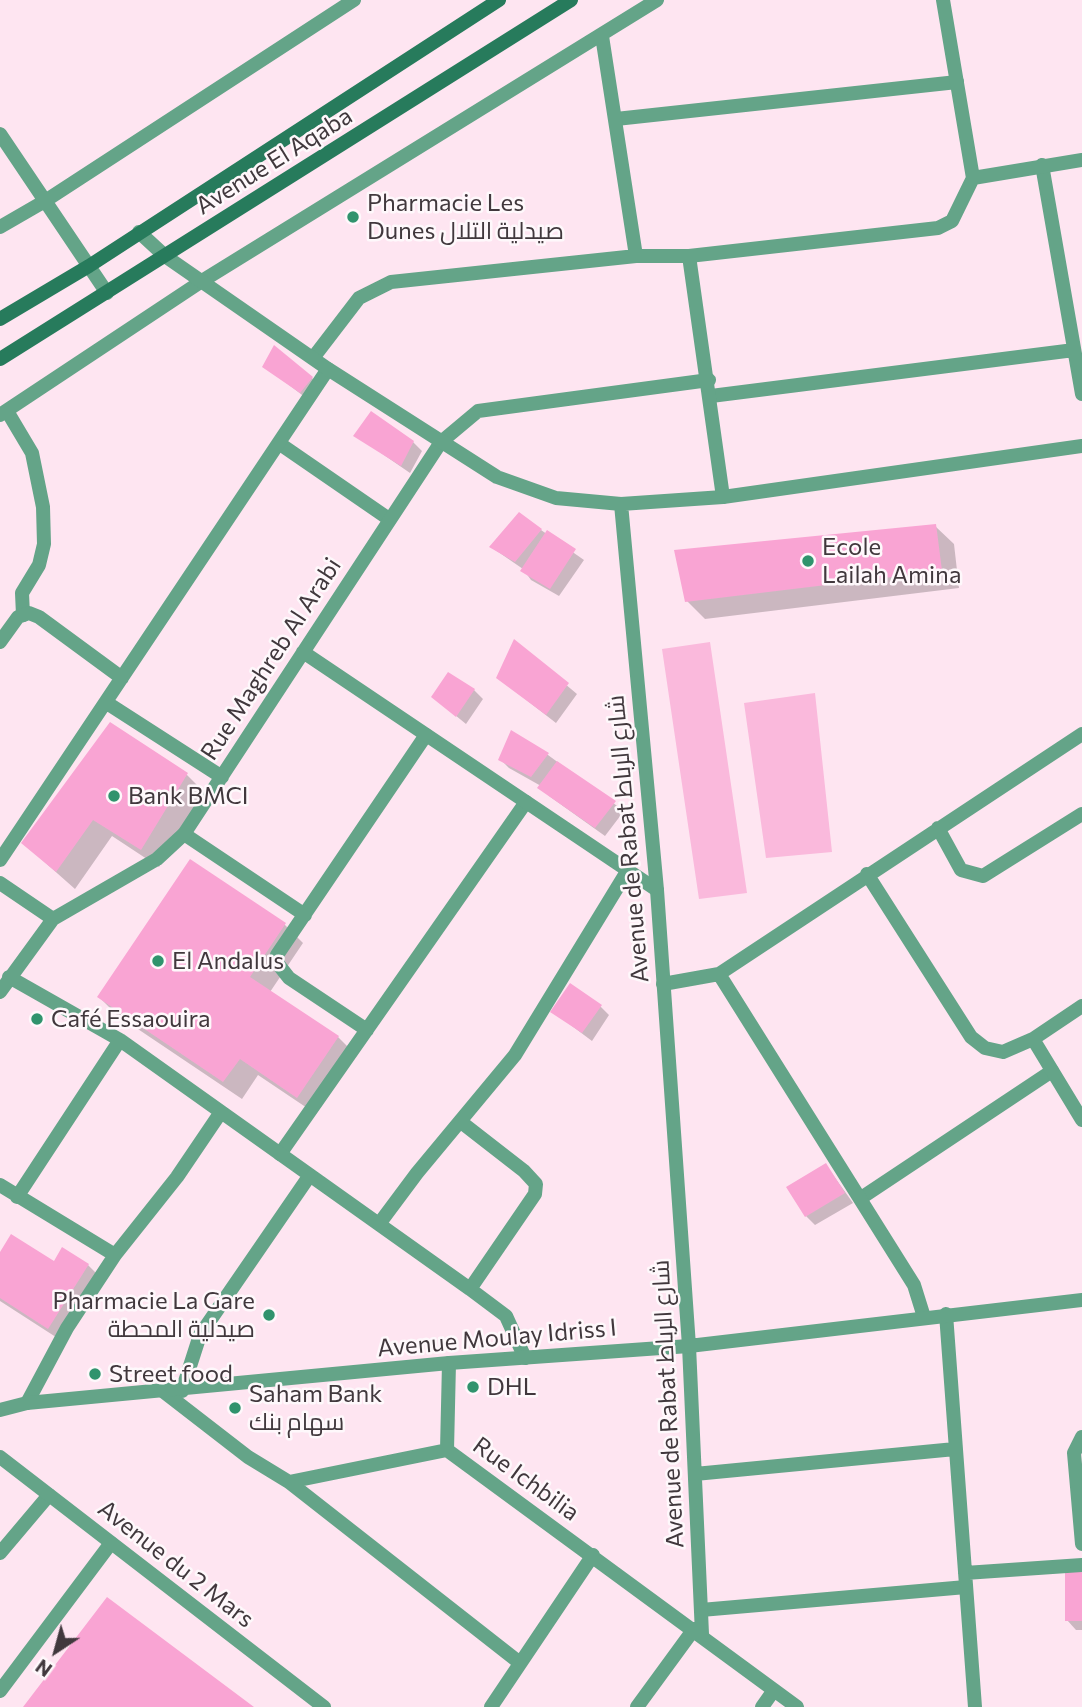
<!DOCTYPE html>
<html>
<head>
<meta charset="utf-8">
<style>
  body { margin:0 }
  #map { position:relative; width:1082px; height:1707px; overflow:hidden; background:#fee5f1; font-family:Commissioner,sans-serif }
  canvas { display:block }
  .north { position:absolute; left:21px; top:1616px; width:70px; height:70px; -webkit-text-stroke:5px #fef8fb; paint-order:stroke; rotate:216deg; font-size:19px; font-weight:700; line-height:28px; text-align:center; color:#41383d }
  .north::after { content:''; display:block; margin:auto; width:24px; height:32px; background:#41383d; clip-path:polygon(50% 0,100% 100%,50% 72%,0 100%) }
</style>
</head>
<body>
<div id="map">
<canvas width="1082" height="1707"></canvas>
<div class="north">N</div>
</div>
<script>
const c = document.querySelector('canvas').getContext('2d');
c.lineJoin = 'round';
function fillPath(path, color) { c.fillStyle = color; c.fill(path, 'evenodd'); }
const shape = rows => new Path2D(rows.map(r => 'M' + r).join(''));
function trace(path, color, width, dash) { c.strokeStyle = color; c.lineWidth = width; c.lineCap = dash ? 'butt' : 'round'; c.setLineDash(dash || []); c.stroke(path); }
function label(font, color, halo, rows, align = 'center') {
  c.font = font + ' Commissioner,Cairo,sans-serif'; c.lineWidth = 5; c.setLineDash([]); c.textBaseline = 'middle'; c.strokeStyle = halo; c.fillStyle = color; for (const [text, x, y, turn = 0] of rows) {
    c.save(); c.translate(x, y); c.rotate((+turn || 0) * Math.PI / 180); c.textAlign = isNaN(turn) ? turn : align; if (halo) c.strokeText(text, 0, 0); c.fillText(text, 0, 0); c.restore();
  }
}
const green = shape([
  [710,642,747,893,699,899,662,649],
  [815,693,832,852,766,858,744,703]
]);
const shadow = shape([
  [264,366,312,378,321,387,310,401],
  [355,435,413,442,422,451,410,473],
  [935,526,954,544,959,588,705,619,687,601],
  [541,530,584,560,559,596,531,580,523,569,491,547],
  [515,642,577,694,556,723,498,678],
  [474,690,483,699,466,724,433,697],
  [110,724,187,775,205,793,159,867,112,836,75,889,23,843],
  [512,733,548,755,624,811,605,836,549,796,541,786,509,768,500,759],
  [190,861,285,925,303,943,270,992,338,1037,356,1055,316,1114,258,1075,242,1099,117,1015,99,997],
  [600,1006,609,1015,592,1041,552,1011],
  [826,1165,853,1203,815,1225,806,1216],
  [63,1249,88,1265,102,1279,62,1341,0,1301,0,1256,54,1263],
  [1082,1573,1082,1630,1076,1630,1067,1620]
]);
const building = shape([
  [274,345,313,377,300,393,262,367],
  [371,411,414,441,401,466,353,436],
  [519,512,542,529,515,562,489,547],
  [936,524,942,571,685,602,674,550],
  [547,530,576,549,550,589,520,571],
  [514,639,569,683,546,715,496,678],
  [448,672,475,689,456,717,431,697],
  [110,722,188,773,141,850,93,820,56,872,21,843],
  [511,730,549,753,531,777,498,760],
  [557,761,616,801,595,828,537,788],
  [190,859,286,923,250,977,339,1036,297,1098,240,1059,223,1082,97,997],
  [570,983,602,1005,582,1033,550,1012],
  [826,1163,845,1193,805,1217,786,1187],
  [11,1234,54,1261,62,1247,89,1264,48,1329,0,1298,0,1252],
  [1065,1571,1082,1572,1082,1621,1065,1621],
  [107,1597,254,1707,23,1707]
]);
const service = shape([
  [616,119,957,82],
  [1042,165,1082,394],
  [711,396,1074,350],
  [7,411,32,453,43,507,44,544,39,565,22,593,23,615],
  [0,415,202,281],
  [441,442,478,411,709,380],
  [280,444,389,519],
  [184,834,305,915],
  [367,1030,289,978,278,964,277,955,426,735],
  [280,1154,526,802],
  [861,1198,1052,1071],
  [0,1553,49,1495],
  [701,1610,966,1587]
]);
const minor = shape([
  [943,0,973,178],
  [602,36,636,256,689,256,723,497],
  [0,134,107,293],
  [0,227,45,201,354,0],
  [689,256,938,228,952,221,973,178,1082,160],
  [202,281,657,0],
  [313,358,359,298,391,282,636,256],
  [0,642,18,617,29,613,39,617,122,678],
  [303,652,657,890],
  [107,703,222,777],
  [938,828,961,870,983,876,1082,814],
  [0,860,328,369],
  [867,874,971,1037,985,1048,1003,1052,1033,1039,1082,1006],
  [0,883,53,919],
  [719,974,914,1285,924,1317],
  [9,977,120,1040,470,1289,506,1316,525,1358],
  [663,984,719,974,1082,734],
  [0,992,53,919,157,859,184,834,441,442],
  [1033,1039,1082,1120],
  [461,1122,524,1171,536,1184,535,1194,470,1289],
  [0,1185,115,1255],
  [17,1197,120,1040],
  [379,1224,417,1173,515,1055,628,870],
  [946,1314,975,1707],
  [689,1346,702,1634],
  [182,1391,200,1335,310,1175],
  [164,1392,248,1457,289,1482,447,1450,797,1707],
  [27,1403,67,1328,115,1255,177,1177,221,1112],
  [1082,1437,1074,1453,1082,1544],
  [447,1450,449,1363],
  [695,1474,955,1449],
  [289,1482,520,1663],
  [965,1573,1082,1565],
  [0,1691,111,1543],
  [491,1707,593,1555],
  [637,1707,694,1629],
  [762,1707,774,1690]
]);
const tertiary = shape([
  [139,232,165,256,328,369,497,477,556,498,621,504],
  [689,1346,657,890,621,504,723,497,1082,446],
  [0,1410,27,1403,449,1363,689,1346,1082,1300],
  [0,1457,324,1707]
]);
const secondary = shape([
  [0,319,89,266,499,0],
  [0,359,571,0]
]);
const markers = [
  [353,217,7,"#30936d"],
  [808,561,7,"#30936d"],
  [114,796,7,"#30936d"],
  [158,961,7,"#30936d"],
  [37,1019,7,"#30936d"],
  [269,1315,7,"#30936d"],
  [95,1374,7,"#30936d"],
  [473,1387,7,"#30936d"],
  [235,1408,7,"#30936d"]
];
const streetNames = [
  ["Avenue El Aqaba",274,161,-32],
  ["Rue Maghreb Al Arabi",271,659,-57],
  ["Avenue de Rabat شارع الرباط",628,839,-95],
  ["Avenue Moulay Idriss I",497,1338,-5],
  ["Avenue de Rabat شارع الرباط",668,1404,-93],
  ["Rue Ichbilia",526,1479,36],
  ["Avenue du 2 Mars",176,1564,38]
];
const poiNames = [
  ["Pharmacie Les",367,203],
  ["Dunes صيدلية التلال",367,231],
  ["Ecole",822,547],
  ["Lailah Amina",822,575],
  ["Bank BMCI",128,796],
  ["El Andalus",172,961],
  ["Café Essaouira",51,1019],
  ["Pharmacie La Gare",255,1301,"right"],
  ["صيدلية المحطة",255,1329,"right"],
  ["Street food",109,1374],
  ["DHL",487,1387],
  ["Saham Bank",249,1394],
  ["سهام بنك",249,1422]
];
fillPath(green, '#fab9dc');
fillPath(shadow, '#0003');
fillPath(building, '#f9a4d3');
trace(service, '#64a488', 14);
trace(minor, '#64a488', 14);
trace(tertiary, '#64a488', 14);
trace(secondary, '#277b5c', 14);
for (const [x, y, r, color] of markers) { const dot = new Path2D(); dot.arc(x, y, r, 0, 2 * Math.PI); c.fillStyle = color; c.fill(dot); trace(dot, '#fef8fb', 2.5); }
label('24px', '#41383d', '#fef8fb', streetNames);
label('24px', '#41383d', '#fef8fb', poiNames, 'left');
</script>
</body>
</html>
